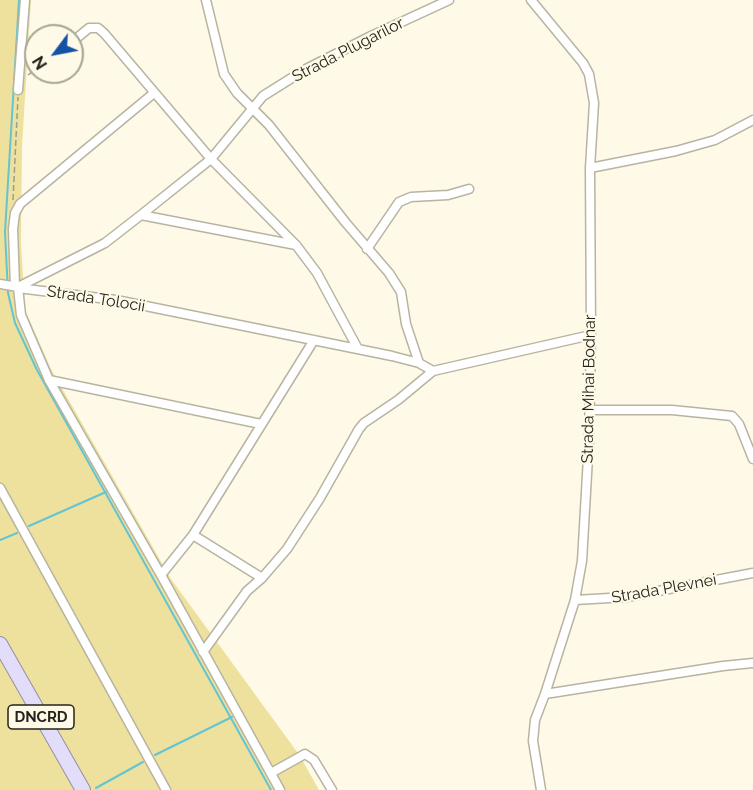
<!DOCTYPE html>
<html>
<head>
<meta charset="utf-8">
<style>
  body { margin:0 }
  #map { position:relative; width:753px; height:790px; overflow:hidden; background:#fefae7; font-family:Raleway,sans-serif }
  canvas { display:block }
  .north { position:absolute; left:24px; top:24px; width:60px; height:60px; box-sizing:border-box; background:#fefae7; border:2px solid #a7a496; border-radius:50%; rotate:238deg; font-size:16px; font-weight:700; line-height:24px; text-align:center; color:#24231c }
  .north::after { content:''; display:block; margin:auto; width:21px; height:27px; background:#1453a4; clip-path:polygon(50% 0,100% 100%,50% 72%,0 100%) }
</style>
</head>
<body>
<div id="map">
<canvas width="753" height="790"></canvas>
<div class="north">N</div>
</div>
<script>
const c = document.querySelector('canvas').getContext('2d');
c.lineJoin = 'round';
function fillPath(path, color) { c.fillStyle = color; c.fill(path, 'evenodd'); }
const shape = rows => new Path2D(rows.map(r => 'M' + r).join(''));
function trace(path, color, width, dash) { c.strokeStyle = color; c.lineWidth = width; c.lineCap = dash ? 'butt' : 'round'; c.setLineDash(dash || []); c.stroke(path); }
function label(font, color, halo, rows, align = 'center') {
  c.font = font + ' Raleway,sans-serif'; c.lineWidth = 4.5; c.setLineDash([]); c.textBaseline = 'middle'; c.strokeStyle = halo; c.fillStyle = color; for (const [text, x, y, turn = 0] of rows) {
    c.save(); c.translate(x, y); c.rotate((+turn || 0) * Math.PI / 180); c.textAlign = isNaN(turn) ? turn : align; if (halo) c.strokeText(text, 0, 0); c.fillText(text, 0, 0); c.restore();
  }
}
const green = shape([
  [0,0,31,0,22,146,21,244,25,310,51,369,171,579,300,756,319,790,0,790]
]);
const stream = shape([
  [19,0,5,232,8,293,15,323,37,370,271,790],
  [29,526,106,492],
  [0,540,17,533],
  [155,755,232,717],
  [96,788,143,762]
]);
const path = shape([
  [28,75,36,69],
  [13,200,18,97]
]);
const minor = shape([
  [206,0,224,74,237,93,269,125,346,223,389,273,401,292,406,324,419,363],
  [531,0,583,63,589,74,594,103,590,168,591,335,589,440,582,561,575,600,545,694,535,720,533,741,541,790],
  [72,42,89,28,98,28,104,33,211,159,296,245,317,273,358,349],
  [18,90,25,0],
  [590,168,676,151,715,140,753,120],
  [141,215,296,245],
  [367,249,399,202,411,197,448,195,469,189],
  [0,284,18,287,21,315,49,380,161,575,280,790],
  [15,286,13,229,15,213,20,204,154,93],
  [18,287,105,243,141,215,211,159,263,96,306,69,369,37,449,0],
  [18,288,116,300,392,356,419,363,433,371],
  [49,380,261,424],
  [589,410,672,410,732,416,739,424,753,459],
  [0,488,166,790],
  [193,535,262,578],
  [161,575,193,535,314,340],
  [575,600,627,597,753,573],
  [203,652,247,591,262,578,287,549,320,498,359,429,364,423,398,400,433,371,591,335],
  [545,694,723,666,753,663],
  [271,773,305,754,314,760,332,790]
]);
const primary = shape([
  [0,644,83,790]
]);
const shields = [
  [41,717,66]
];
const shieldNames = [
  ["DNCRD",41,717]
];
const streetNames = [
  ["Strada Plugarilor",348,50,-27],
  ["Strada Tolocii",96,299,9],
  ["Strada Mihai Bodnar",589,389,-89],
  ["Strada Plevnei",664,589,-10]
];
fillPath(green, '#eee19d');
trace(stream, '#63c4d2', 2);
trace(minor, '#b7b4a2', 11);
trace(primary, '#938eaa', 16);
trace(path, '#9f9c8e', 1.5, [6, 3]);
trace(minor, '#fff', 8);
trace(primary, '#e2defa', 14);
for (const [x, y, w] of shields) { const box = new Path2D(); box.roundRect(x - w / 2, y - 12, w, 24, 4.5); c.fillStyle = '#fefae7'; c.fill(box); trace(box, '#24231c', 1.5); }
label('bold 15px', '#24231c', null, shieldNames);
label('16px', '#24231c', '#fefae7', streetNames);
</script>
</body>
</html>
